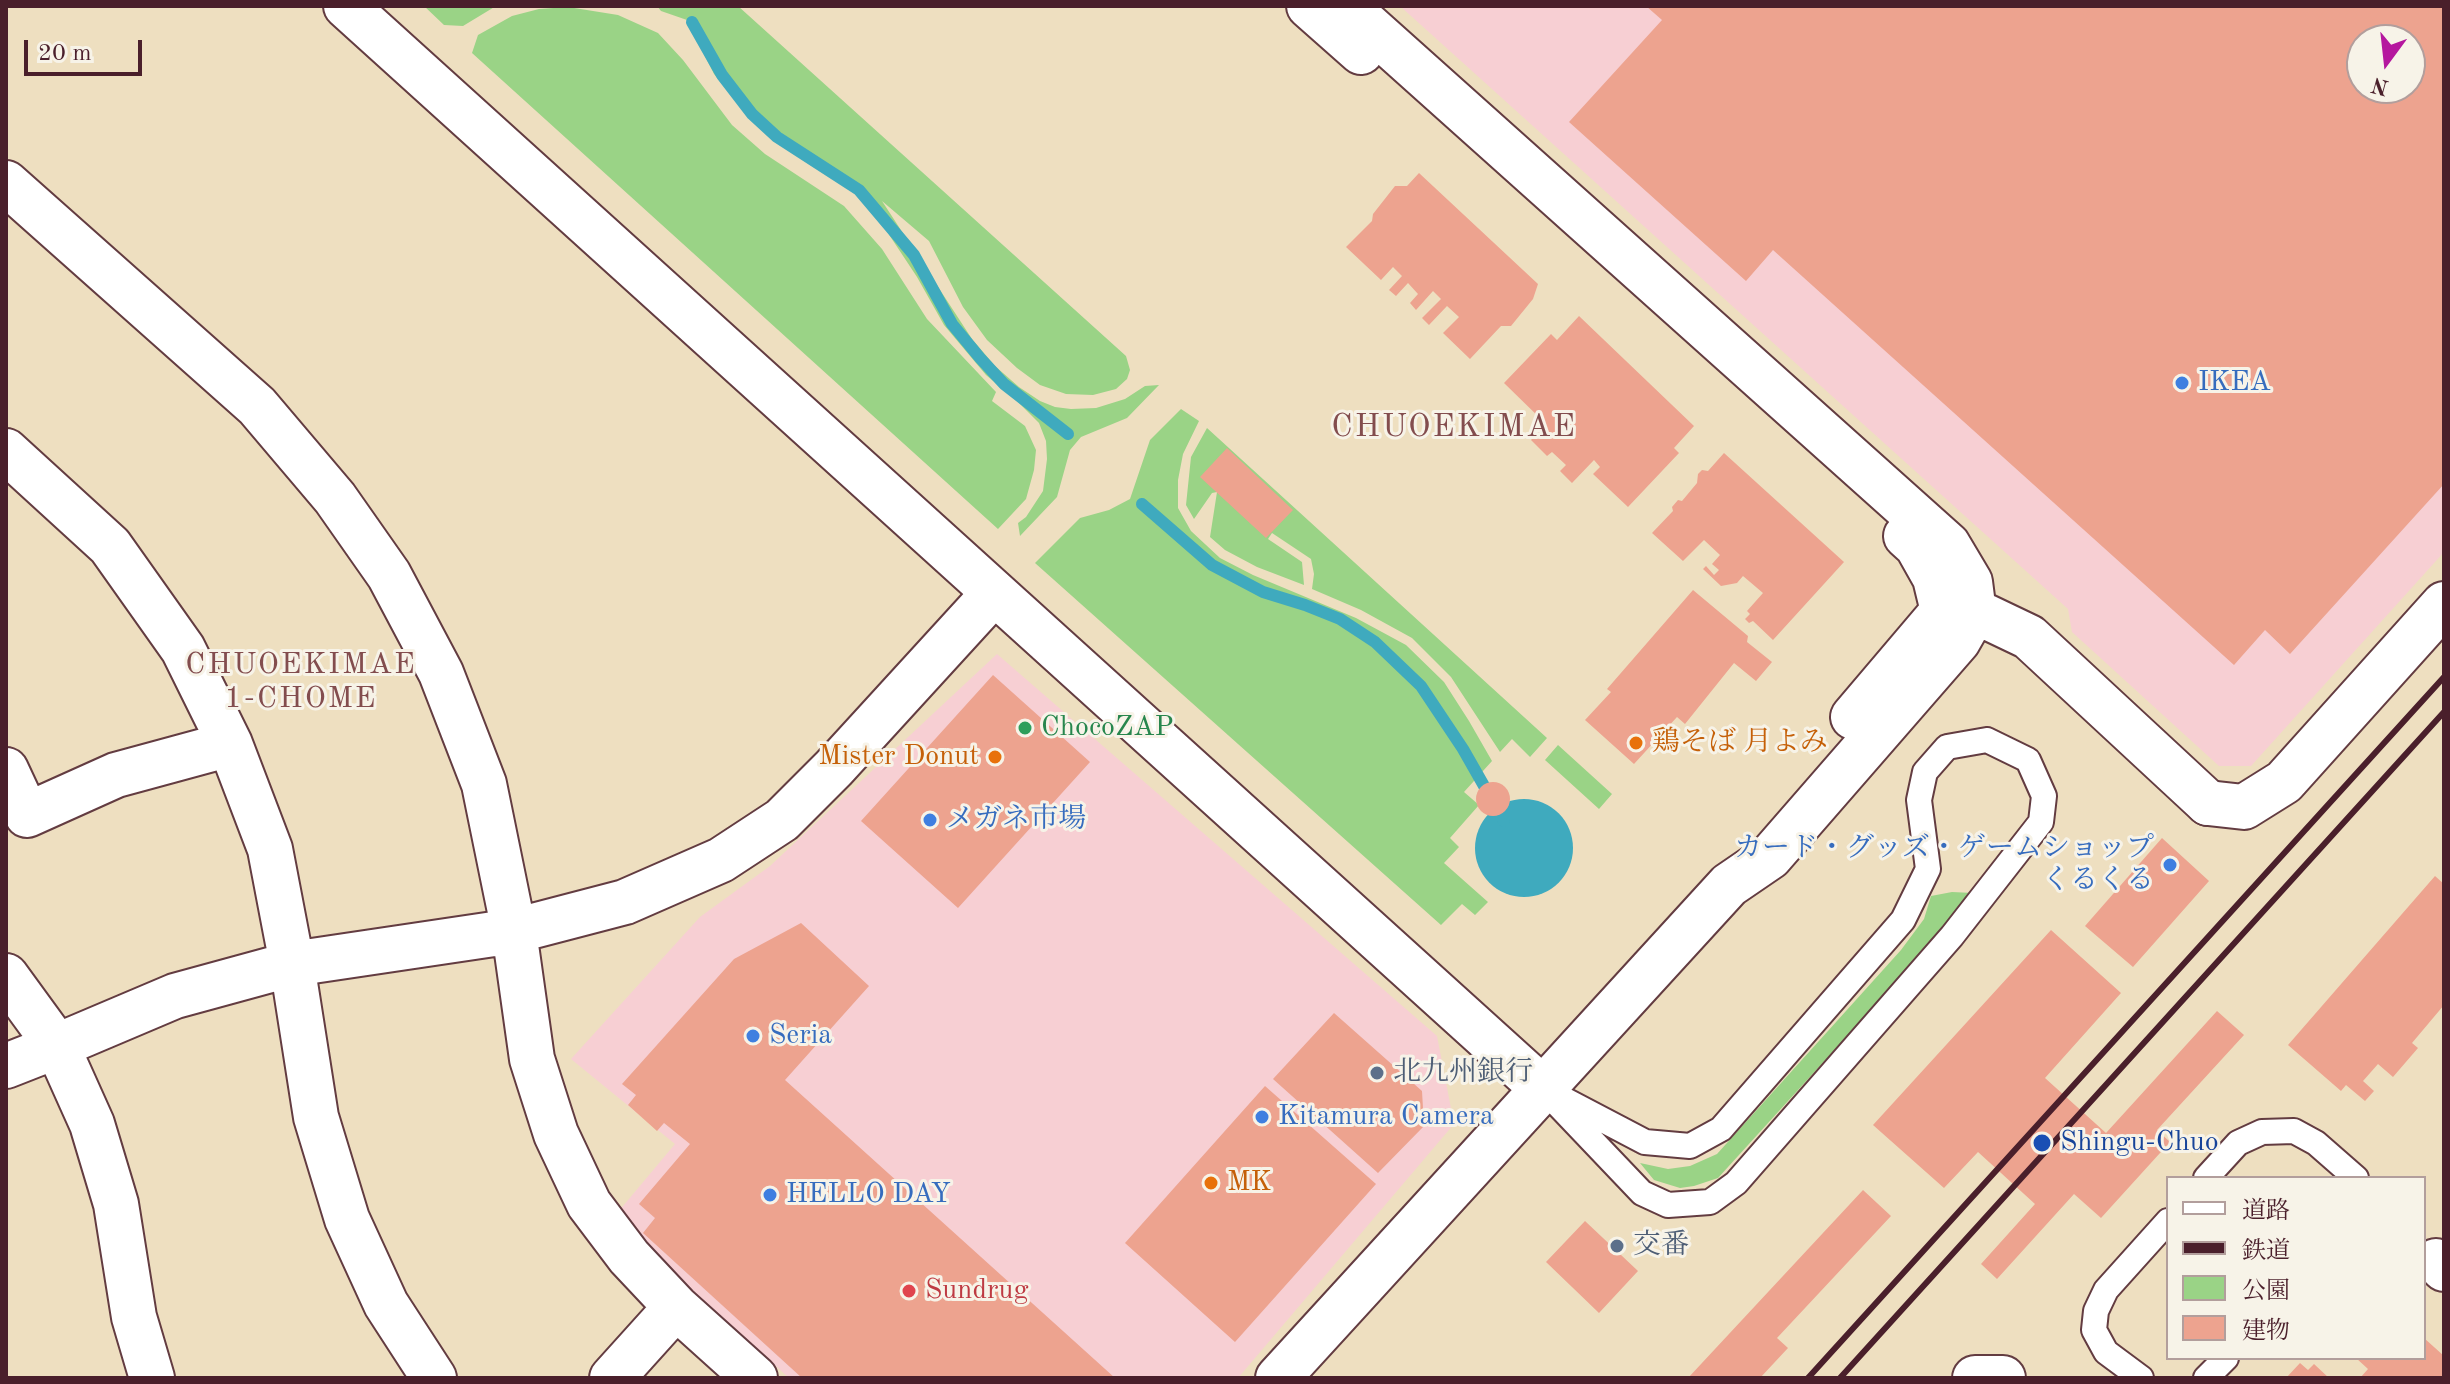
<!DOCTYPE html>
<html>
<head>
<meta charset="utf-8">
<style>
  body { margin:0 }
  #map { position:relative; width:2450px; height:1384px; overflow:hidden; background:#eedfc0; font-family:"Old Standard TT","Noto Serif JP",serif }
  canvas { display:block }
  .frame { position:absolute; inset:0; border:8px solid #4a1f2b; pointer-events:none }
  .legend { position:absolute; left:2166px; top:1176px; width:260px; height:184px; box-sizing:border-box; background:#f7f3e8; border:2px solid #b29e9c; margin:0; padding:10px 14px; list-style:none; font-size:24px; color:#4a1f2b }
  .legend li { display:flex; align-items:center; gap:16px; height:40px }
  .legend b { width:40px; border:2px solid #b29e9c }
  .north { position:absolute; left:2346px; top:24px; width:80px; height:80px; box-sizing:border-box; background:#f7f3e8; border:2px solid #b29e9c; border-radius:50%; rotate:195deg; font-size:22px; font-weight:700; line-height:32px; text-align:center; color:#4a1f2b }
  .north::after { content:''; display:block; margin:auto; width:28px; height:36px; background:#b5179e; clip-path:polygon(50% 0,100% 100%,50% 72%,0 100%) }
  .scale { position:absolute; left:24px; top:40px; width:118px; height:36px; box-sizing:border-box; border:4px solid #4a1f2b; border-top:0; padding-left:10px; font-size:24px; line-height:28px; white-space:nowrap; color:#4a1f2b; -webkit-text-stroke:6px #f7f3e8; paint-order:stroke }
</style>
</head>
<body>
<div id="map">
<canvas width="2450" height="1384"></canvas>
<div class="frame"></div>
<ul class="legend">
<li><b style="height:10px;background:#fff"></b>道路</li>
<li><b style="height:10px;background:#4a1f2b"></b>鉄道</li>
<li><b style="height:22px;background:#9ad386"></b>公園</li>
<li><b style="height:22px;background:#eda38f"></b>建物</li>
</ul>
<div class="north">N</div>
<div class="scale">20 m</div>
</div>
<script>
const c = document.querySelector('canvas').getContext('2d');
c.lineJoin = 'round';
function fillPath(path, color) { c.fillStyle = color; c.fill(path, 'evenodd'); }
const shape = rows => new Path2D(rows.map(r => 'M' + r).join(''));
function trace(path, color, width, dash) { c.strokeStyle = color; c.lineWidth = width; c.lineCap = dash ? 'butt' : 'round'; c.setLineDash(dash || []); c.stroke(path); }
function label(font, color, halo, rows, align = 'center') {
  c.font = font + ' "Old Standard TT","Noto Serif JP",serif'; c.lineWidth = 6; c.setLineDash([]); c.textBaseline = 'middle'; c.strokeStyle = halo; c.fillStyle = color; for (const [text, x, y, turn = 0] of rows) {
    c.save(); c.translate(x, y); c.rotate((+turn || 0) * Math.PI / 180); c.textAlign = isNaN(turn) ? turn : align; if (halo) c.strokeText(text, 0, 0); c.fillText(text, 0, 0); c.restore();
  }
}
const built = shape([
  [1400,6,2444,6,2444,552,2251,766,2219,766,2072,632,2068,609],
  [2362,40,2410,40,2410,88,2362,88],
  [997,654,1437,1036,1454,1124,1238,1378,789,1378,613,1218,675,1144,571,1059,700,917,770,866]
]);
const green = shape([
  [424,6,496,6,463,26,444,25],
  [657,6,738,6,1126,356,1130,370,1127,379,1116,389,1093,395,1066,394,1040,385,1017,368,987,340,963,307,929,241,882,201,972,339,995,366,1019,387,1040,401,1055,407,1071,409,1096,408,1125,399,1145,386,1159,385,1127,418,1081,437,1070,450,1057,497,1020,536,1018,523,1026,517,1043,491,1047,459,1046,441,1039,423,1018,402,986,375,944,325,917,277,880,221,850,188,767,133,740,106,714,74,687,20,661,11],
  [568,7,618,15,658,33,683,60,732,125,765,154,844,206,882,249,927,319,996,392,992,401,1025,426,1036,450,1034,470,1026,499,998,529,472,53,478,35,512,16,539,9],
  [1181,409,1199,421,1183,454,1178,480,1178,508,1191,531,1220,558,1253,575,1356,618,1406,645,1444,682,1469,721,1492,761,1464,792,1479,805,1450,838,1459,847,1444,863,1488,902,1475,915,1462,904,1441,925,1035,563,1080,518,1109,510,1130,499,1150,440],
  [1207,428,1547,738,1530,757,1512,739,1500,752,1451,677,1412,638,1361,610,1312,589,1314,574,1311,559,1272,533,1268,539,1302,562,1304,585,1257,567,1225,550,1210,537,1217,492,1212,493,1194,519,1186,505,1191,457],
  [1558,745,1612,794,1599,809,1545,760],
  [1952,892,1973,893,1929,946,1718,1178,1694,1186,1680,1188,1654,1180,1640,1163,1668,1169,1690,1166,1717,1154,1901,950,1924,919,1931,896]
]);
const water = shape([
  '1475 848a49 49 0 1 1 98 0a49 49 0 1 1-98 0Z'
]);
const stream = shape([
  [692,22,722,75,752,114,777,137,859,190,914,255,952,324,980,358,1004,384,1068,434],
  [1142,504,1212,565,1263,592,1305,605,1340,619,1375,642,1421,686,1463,749,1504,821]
]);
const building = shape([
  [1646,6,2444,6,2444,484,2290,654,2265,630,2234,665,1773,250,1746,281,1569,122,1662,20],
  [2362,40,2410,40,2410,88,2362,88],
  [1419,173,1538,284,1533,299,1511,326,1501,326,1470,359,1443,333,1459,317,1447,306,1429,325,1422,318,1441,299,1433,291,1416,310,1410,303,1418,294,1408,283,1396,296,1389,290,1402,276,1393,267,1381,280,1346,247,1372,221,1373,214,1395,186,1407,186],
  [1579,316,1694,426,1674,448,1679,453,1628,507,1593,474,1600,467,1594,460,1572,483,1560,471,1566,465,1552,452,1547,456,1531,440,1546,424,1504,383,1551,334,1557,340],
  [1227,448,1293,510,1266,538,1200,477],
  [1724,453,1844,562,1773,640,1753,621,1749,623,1745,619,1750,614,1747,611,1763,593,1743,576,1737,583,1721,586,1703,569,1706,566,1714,575,1719,570,1712,564,1720,555,1704,540,1683,561,1652,533,1673,511,1672,507,1678,500,1682,501,1697,483,1698,474,1702,470,1708,471],
  [1693,590,1748,636,1747,642,1772,662,1756,681,1734,663,1685,724,1677,717,1634,764,1585,720,1611,692,1607,689],
  [993,675,1090,762,958,908,861,821],
  '1476 799a17 17 0 1 1 34 0a17 17 0 1 1-34 0Z',
  [2162,838,2209,881,2133,967,2085,926],
  [2435,876,2444,884,2444,1005,2412,1043,2418,1048,2393,1077,2378,1064,2363,1081,2374,1091,2365,1101,2346,1085,2341,1091,2288,1045],
  [801,923,869,986,785,1080,1115,1378,802,1378,643,1233,655,1218,639,1204,690,1144,664,1123,657,1131,628,1105,636,1095,622,1084,734,959],
  [2051,930,2121,993,2045,1078,2106,1133,2217,1011,2244,1035,2157,1130,2170,1142,2101,1218,2074,1194,1997,1279,1981,1264,2035,1204,1978,1152,1944,1188,1873,1125],
  [1334,1013,1422,1091,1424,1126,1378,1173,1273,1079],
  [1265,1086,1376,1184,1235,1342,1125,1243],
  [1863,1190,1891,1216,1777,1338,1788,1348,1760,1378,1688,1378],
  [1585,1221,1638,1271,1599,1313,1546,1262],
  [2424,1338,2444,1356,2444,1378,2360,1378,2368,1369,2356,1358,2424,1358],
  [2300,1363,2308,1370,2314,1364,2329,1378,2286,1378]
]);
const lane = shape([
  [1987,740,2028,760,2044,796,2041,822,1952,936,1736,1183,1710,1202,1668,1205,1642,1193,1542,1088,1645,1142,1690,1146,1721,1129,1903,920,1928,869,1919,800,1925,772,1947,747,1987,740],
  [2206,1178,2238,1143,2262,1132,2294,1131,2316,1143,2356,1178],
  [2141,1378,2106,1352,2094,1330,2096,1311,2106,1290,2168,1221],
  [2206,1378,2226,1358]
]);
const street = shape([
  [6,183,257,406,335,498,389,575,441,673,484,784,514,931,532,1059,556,1134,589,1204,629,1257,676,1307,755,1378],
  [6,451,110,546,183,649,230,744,270,849,292,964,316,1117,347,1219,386,1304,434,1378],
  [6,770,27,815,116,775,230,744],
  [2208,803,2244,807,2284,782,2444,604],
  [57,1046,175,996,292,964,514,931,625,902,721,860,782,820,834,768,994,593],
  [612,1378,676,1307]
]);
const secondary = shape([
  [346,6,1542,1088],
  [1309,6,1361,52],
  [1906,536,1917,546,1935,578,1943,611],
  [1945,611,1985,616,2029,637,2208,803],
  [1853,717,1943,611],
  [6,976,57,1046,92,1124,116,1204,134,1317,152,1378],
  [6,1066,57,1046],
  [2436,1261,2444,1269],
  [1278,1378,1729,885,1770,857,1958,641,1974,613,1970,582,1948,545,1346,6],
  [1975,1378,2003,1378]
]);
const rail = shape([
  [1808,1378,2444,677],
  [1840,1378,2444,712]
]);
const markers = [
  [2182,383,8,"#3f7fe0"],
  [1025,728,8,"#2e9e5b"],
  [1636,743,8,"#e8710a"],
  [995,757,8,"#e8710a"],
  [930,820,8,"#3f7fe0"],
  [2170,865,8,"#3f7fe0"],
  [753,1036,8,"#3f7fe0"],
  [1377,1073,8,"#5c6f8a"],
  [1262,1117,8,"#3f7fe0"],
  [2042,1143,10,"#1a4fb4"],
  [1211,1183,8,"#e8710a"],
  [770,1195,8,"#3f7fe0"],
  [1617,1246,8,"#5c6f8a"],
  [909,1291,8,"#e0444e"]
];
const shopNames = [
  ["IKEA",2198,383],
  ["メガネ市場",946,820],
  ["カード・グッズ・ゲームショップ",2154,849,"right"],
  ["くるくる",2154,881,"right"],
  ["Seria",769,1036],
  ["Kitamura Camera",1278,1117],
  ["HELLO DAY",786,1195]
];
const leisureNames = [
  ["ChocoZAP",1041,728]
];
const foodNames = [
  ["鶏そば 月よみ",1652,743],
  ["Mister Donut",979,757,"right"],
  ["MK",1227,1183]
];
const serviceNames = [
  ["北九州銀行",1393,1073],
  ["交番",1633,1246]
];
const transitNames = [
  ["Shingu-Chuo",2060,1143]
];
const healthNames = [
  ["Sundrug",925,1291]
];
const neighbourhoodNames = [
  ["CHUOEKIMAE",301,665],
  ["1-CHOME",301,699]
];
const quarterNames = [
  ["CHUOEKIMAE",1454,428]
];
fillPath(built, '#f7cfd3');
fillPath(green, '#9ad386');
fillPath(water, '#3faabe');
trace(stream, '#3faabe', 12);
fillPath(building, '#eda38f');
trace(lane, '#633c41', 28);
trace(street, '#633c41', 48);
trace(secondary, '#633c41', 48);
trace(lane, '#fff', 24);
trace(street, '#fff', 44);
trace(secondary, '#fff', 44);
trace(rail, '#4a1f2b', 6);
for (const [x, y, r, color] of markers) { const dot = new Path2D(); dot.arc(x, y, r, 0, 2 * Math.PI); c.fillStyle = color; c.fill(dot); trace(dot, '#f7f3e8', 3); }
label('28px', '#366cbe', '#f7f3e8', shopNames, 'left');
label('28px', '#27864d', '#f7f3e8', leisureNames, 'left');
label('28px', '#c56008', '#f7f3e8', foodNames, 'left');
label('28px', '#4e5e75', '#f7f3e8', serviceNames, 'left');
label('28px', '#164399', '#f7f3e8', transitNames, 'left');
label('28px', '#be3a42', '#f7f3e8', healthNames, 'left');
c.letterSpacing = '2px';
label('30px', '#834d4e', '#f7f3e8', neighbourhoodNames);
c.letterSpacing = '0px';
c.letterSpacing = '2px';
label('32px', '#834d4e', '#f7f3e8', quarterNames);
c.letterSpacing = '0px';
</script>
</body>
</html>
